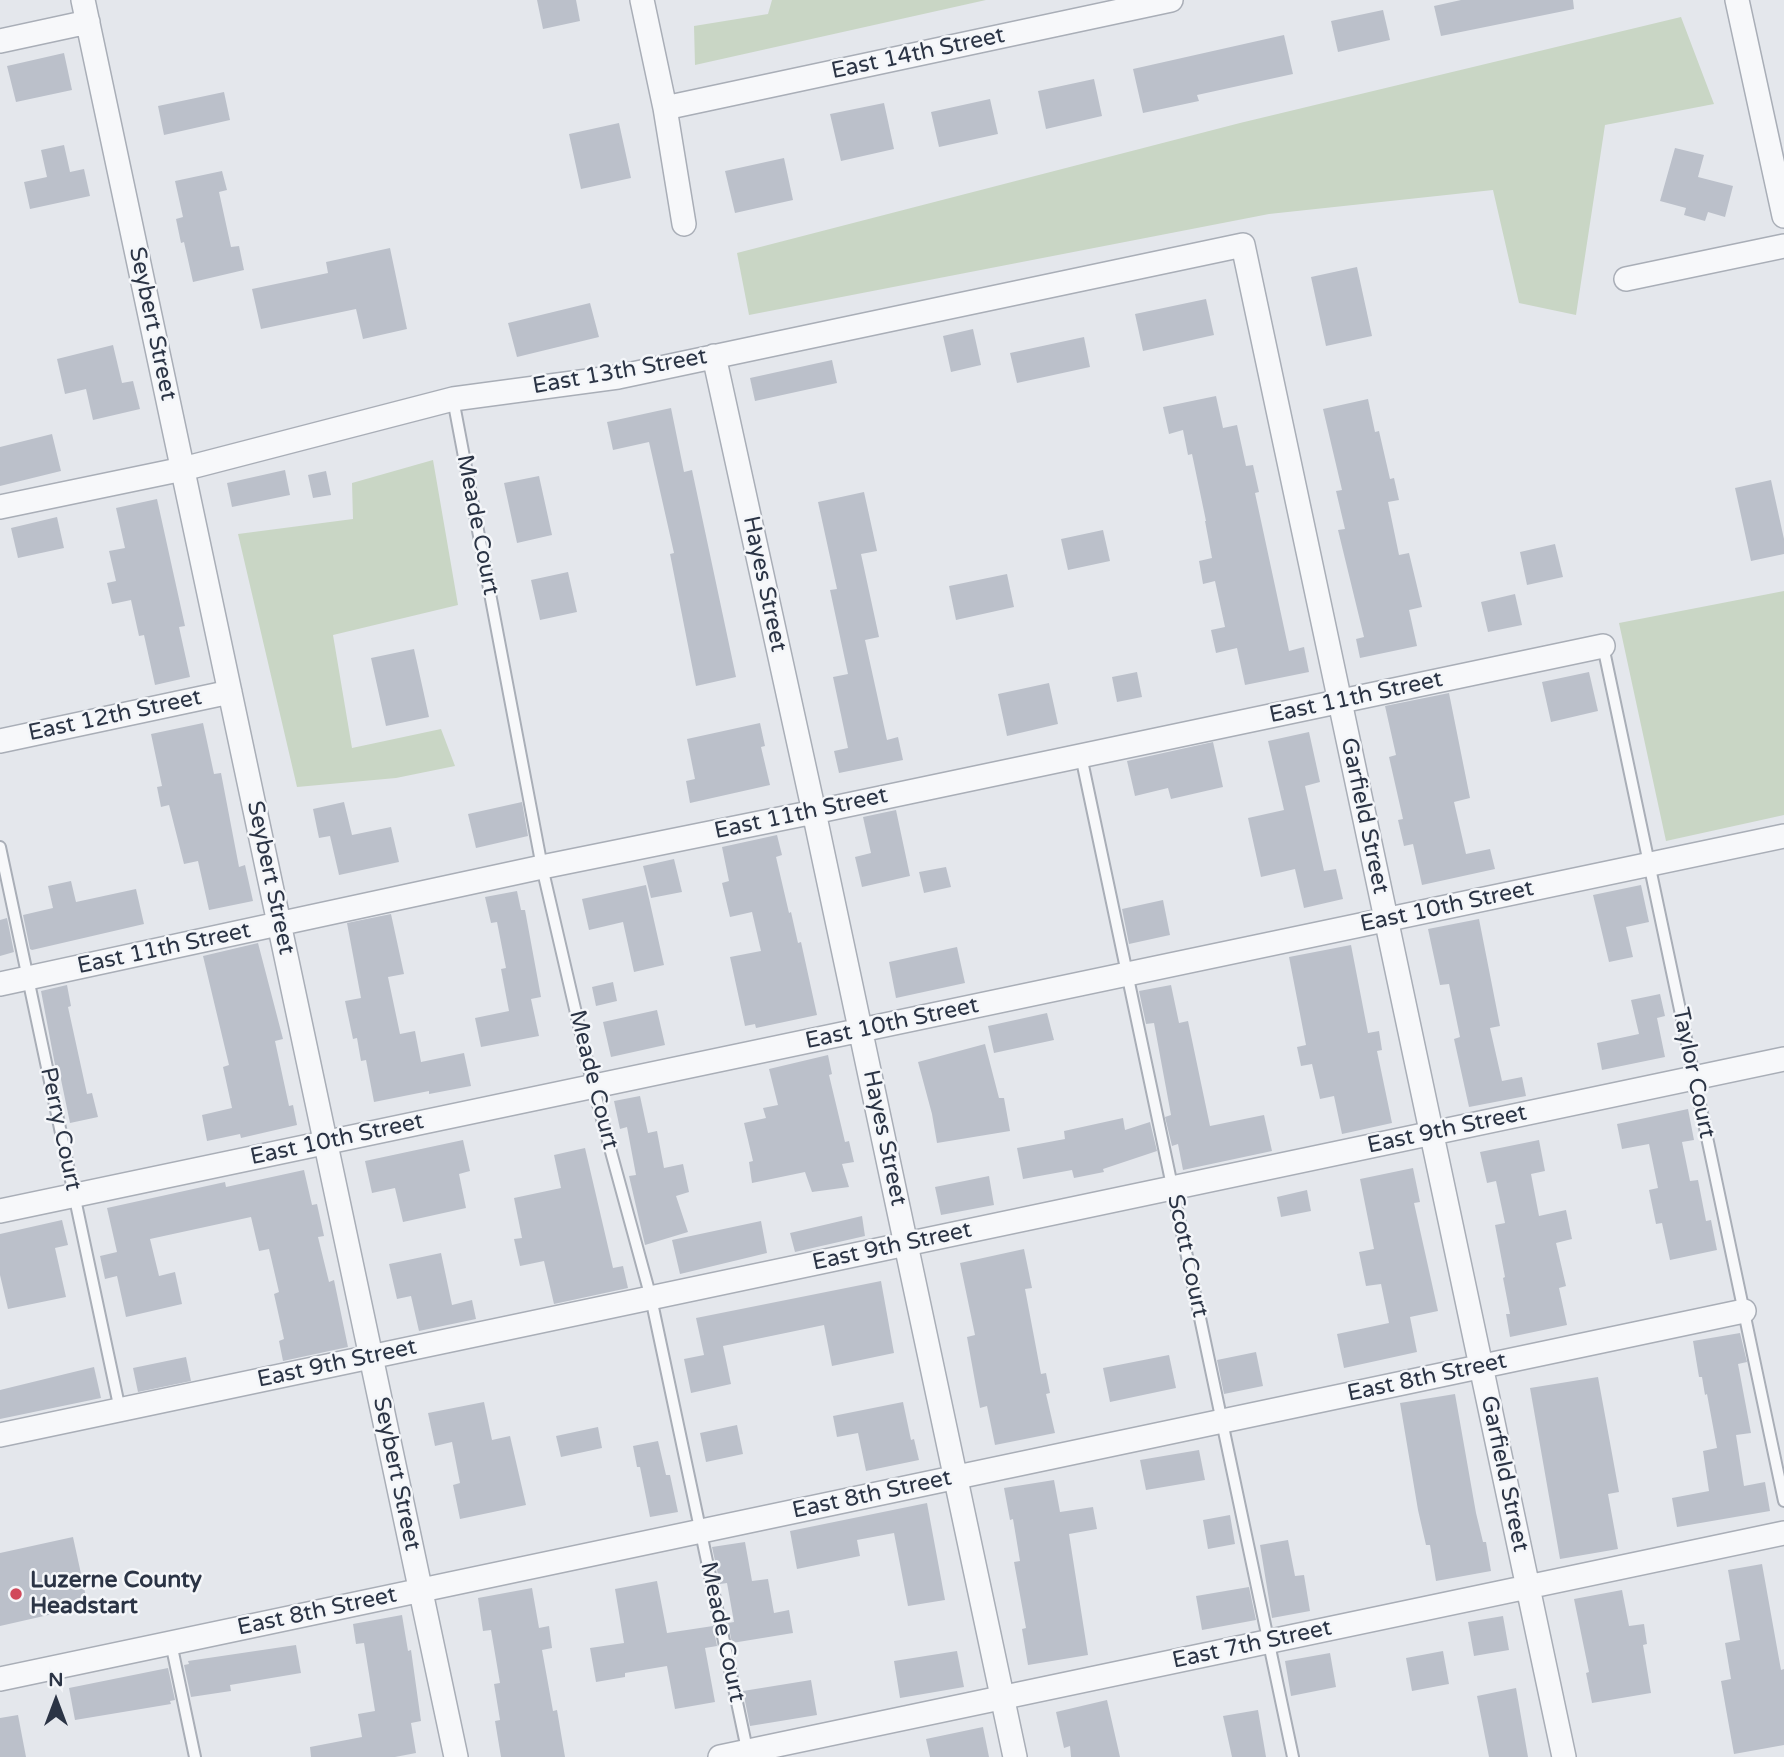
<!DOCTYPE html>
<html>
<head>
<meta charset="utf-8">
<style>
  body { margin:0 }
  #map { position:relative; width:1784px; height:1757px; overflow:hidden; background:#e4e7ec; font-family:"Varela Round",sans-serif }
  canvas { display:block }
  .north { position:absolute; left:21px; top:1666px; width:70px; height:70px; -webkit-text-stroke:5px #f4f6f9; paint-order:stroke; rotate:0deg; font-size:19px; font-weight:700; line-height:28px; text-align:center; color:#2b3445 }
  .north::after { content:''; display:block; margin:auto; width:24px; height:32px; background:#2b3445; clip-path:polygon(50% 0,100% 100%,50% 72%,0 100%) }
</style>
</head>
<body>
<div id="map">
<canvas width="1784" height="1757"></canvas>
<div class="north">N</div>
</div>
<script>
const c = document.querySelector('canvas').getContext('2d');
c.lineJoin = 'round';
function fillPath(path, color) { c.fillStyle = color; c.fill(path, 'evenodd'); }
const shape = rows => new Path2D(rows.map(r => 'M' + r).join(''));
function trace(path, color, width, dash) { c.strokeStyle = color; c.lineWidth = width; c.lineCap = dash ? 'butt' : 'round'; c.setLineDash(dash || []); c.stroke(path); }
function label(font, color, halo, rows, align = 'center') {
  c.font = font + ' "Varela Round",sans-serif'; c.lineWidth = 5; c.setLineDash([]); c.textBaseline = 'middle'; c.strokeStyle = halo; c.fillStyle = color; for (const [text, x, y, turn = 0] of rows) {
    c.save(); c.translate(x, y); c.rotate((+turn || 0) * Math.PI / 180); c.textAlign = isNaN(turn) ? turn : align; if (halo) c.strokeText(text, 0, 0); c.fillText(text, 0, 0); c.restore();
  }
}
const green = shape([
  [772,0,986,0,695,65,694,26,768,14],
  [1681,17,1714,104,1605,125,1576,315,1519,303,1493,190,1269,214,749,315,737,253,1240,123],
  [433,460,458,605,333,635,352,748,441,729,455,766,396,778,297,787,238,534,353,519,352,483],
  [1784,591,1784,815,1666,841,1619,623]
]);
const building = shape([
  [537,0,576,0,580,21,543,29],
  [1461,0,1573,0,1574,9,1441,36,1434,6],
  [1383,10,1390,40,1338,52,1331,21],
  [1284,35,1293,74,1197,95,1199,101,1143,113,1133,69],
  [64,53,72,90,16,102,7,66],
  [1094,79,1102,116,1046,129,1038,91],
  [224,92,230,120,164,135,158,106],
  [990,99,998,134,939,147,931,112],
  [884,103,894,149,841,161,830,114],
  [619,123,631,178,581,189,569,134],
  [64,145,70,172,84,169,90,196,30,209,24,182,47,177,41,150],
  [1675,148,1704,155,1698,177,1733,186,1725,217,1708,212,1705,221,1684,215,1686,208,1660,201],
  [784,158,793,200,735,213,725,171],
  [222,171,227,190,219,192,231,247,239,246,244,270,193,282,184,242,181,243,176,219,183,217,175,181],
  [390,248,407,329,363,339,356,309,261,329,252,289,328,273,326,262],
  [1357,267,1372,336,1326,346,1311,277],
  [1206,299,1214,335,1143,351,1135,314],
  [590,303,599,337,517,357,508,323],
  [973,329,981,365,951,372,943,336],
  [1084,337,1090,367,1017,383,1010,353],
  [113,345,122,383,133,381,140,409,93,420,86,389,65,394,57,359],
  [832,360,837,383,755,401,750,378],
  [1216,396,1223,428,1237,425,1246,466,1253,465,1259,492,1255,493,1289,651,1304,647,1309,672,1245,685,1237,648,1216,653,1211,630,1225,627,1215,581,1203,584,1199,561,1212,558,1205,521,1206,521,1192,454,1188,455,1183,430,1169,434,1163,407],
  [1368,399,1375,432,1379,431,1390,479,1394,478,1399,500,1388,502,1399,555,1409,553,1422,607,1409,610,1417,646,1360,658,1356,639,1364,637,1338,530,1345,529,1336,491,1342,490,1323,409],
  [671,408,684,472,692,470,736,677,696,686,670,554,674,553,649,442,613,450,607,422],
  [52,434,61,471,0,486,0,447],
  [285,470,290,495,232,507,227,483],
  [326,471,331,495,313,498,308,475],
  [539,476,552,535,517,543,504,483],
  [1771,480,1784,539,1784,554,1751,561,1735,488],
  [864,492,877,551,861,554,879,637,865,640,887,740,898,737,903,760,839,773,834,751,848,748,833,677,848,674,830,590,837,589,818,502],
  [157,499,185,626,179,627,190,677,155,685,144,635,139,636,131,600,112,604,107,583,116,581,109,551,125,548,116,508],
  [57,517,64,548,18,558,11,528],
  [1103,530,1110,561,1068,570,1061,539],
  [1555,544,1563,577,1527,585,1520,552],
  [568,572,577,612,540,620,531,580],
  [1007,574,1014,607,956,620,949,586],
  [1515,594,1522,625,1488,632,1481,602],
  [414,649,429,717,386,726,371,658],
  [1137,672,1142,697,1117,702,1112,677],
  [1589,672,1598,711,1551,722,1542,682],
  [1049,683,1058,724,1007,736,998,694],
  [1449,693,1470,798,1454,802,1466,854,1490,849,1495,869,1422,885,1413,844,1404,846,1398,820,1403,819,1389,757,1396,755,1385,706],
  [203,723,214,774,221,773,239,867,245,865,253,901,209,910,198,861,184,864,169,805,161,807,157,787,162,786,151,734],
  [760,723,765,746,761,747,770,785,690,803,686,781,695,779,687,739],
  [1309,732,1320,782,1305,786,1324,871,1336,869,1343,899,1304,908,1295,869,1261,877,1248,818,1284,810,1268,741],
  [1213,742,1223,787,1171,799,1168,788,1135,796,1127,761],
  [344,802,352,835,391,827,399,862,339,875,330,836,319,838,313,809],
  [522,802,528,836,476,848,468,814],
  [896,810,910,876,862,887,855,857,871,853,863,817],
  [777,835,782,855,776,857,789,913,791,912,798,943,801,942,817,1015,756,1028,755,1024,745,1026,730,957,761,951,752,912,730,917,722,883,729,881,722,847],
  [674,859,682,892,651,898,643,866],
  [946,867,951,887,924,893,919,872],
  [71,881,76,902,136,889,144,924,32,950,30,949,23,915,53,908,48,886],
  [646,885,664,965,634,972,623,922,589,930,582,899],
  [1641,885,1649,922,1626,927,1633,957,1609,962,1593,895],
  [517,891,521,910,525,910,541,997,531,999,539,1036,481,1047,475,1018,509,1011,501,969,506,968,497,922,491,923,485,897],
  [1163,900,1170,935,1129,944,1122,909],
  [391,914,404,974,388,977,400,1034,415,1031,421,1062,464,1053,471,1086,429,1094,429,1091,374,1102,366,1060,361,1061,357,1038,353,1039,345,1001,361,998,347,923],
  [7,918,14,952,0,956,0,920],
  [1479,919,1500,1026,1490,1028,1502,1081,1522,1077,1526,1096,1469,1107,1454,1039,1460,1037,1449,984,1440,985,1428,929],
  [258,943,283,1039,275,1041,289,1106,293,1105,297,1125,241,1138,240,1134,207,1141,202,1115,232,1108,223,1067,229,1065,203,956],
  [1351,945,1368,1033,1379,1031,1382,1050,1377,1051,1392,1123,1342,1134,1334,1096,1320,1099,1312,1064,1301,1066,1297,1047,1306,1045,1289,957],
  [957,947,965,983,896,998,889,962],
  [613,982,617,1001,596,1006,592,987],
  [67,985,71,1006,68,1007,87,1094,92,1093,98,1117,70,1123,58,1065,55,1065,41,991],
  [1171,985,1179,1023,1188,1021,1210,1126,1264,1115,1272,1151,1183,1170,1178,1144,1172,1146,1165,1117,1171,1115,1154,1023,1146,1024,1139,991],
  [1660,994,1665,1016,1657,1018,1665,1057,1602,1070,1597,1043,1639,1034,1631,1000],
  [657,1010,665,1045,611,1057,603,1022],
  [1047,1013,1054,1040,994,1053,988,1026],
  [985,1044,999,1098,1004,1098,1010,1131,937,1143,932,1114,918,1062],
  [828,1055,832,1074,829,1075,845,1142,849,1141,854,1162,842,1164,849,1187,812,1192,805,1172,752,1183,749,1162,753,1161,744,1123,766,1118,763,1108,778,1105,769,1069],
  [640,1096,648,1133,657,1131,664,1168,683,1164,689,1192,676,1196,688,1232,645,1245,629,1176,636,1175,627,1127,620,1129,614,1101],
  [1688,1109,1694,1140,1682,1142,1690,1181,1698,1180,1706,1221,1711,1220,1717,1250,1670,1260,1662,1223,1656,1224,1649,1190,1658,1188,1649,1144,1622,1149,1617,1124],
  [1123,1118,1125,1130,1150,1122,1157,1151,1103,1169,1104,1172,1074,1178,1072,1170,1023,1179,1017,1148,1065,1139,1064,1131],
  [463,1140,470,1171,459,1174,466,1208,403,1222,395,1188,372,1193,365,1161],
  [1539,1140,1545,1171,1531,1174,1539,1216,1566,1210,1572,1239,1556,1243,1566,1286,1559,1288,1567,1325,1510,1337,1506,1314,1510,1314,1503,1278,1505,1277,1495,1225,1505,1223,1496,1181,1487,1183,1480,1152],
  [585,1148,613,1268,623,1266,628,1288,554,1304,544,1261,520,1266,514,1239,522,1238,514,1198,561,1188,554,1155],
  [1413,1168,1420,1202,1414,1203,1438,1311,1410,1317,1417,1352,1344,1368,1337,1334,1389,1323,1381,1284,1366,1286,1359,1252,1374,1249,1360,1179],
  [304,1170,312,1205,317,1204,324,1236,318,1237,329,1282,334,1280,348,1347,283,1361,279,1341,284,1339,274,1294,279,1292,269,1249,259,1251,251,1217,150,1239,159,1276,175,1272,182,1304,126,1317,117,1276,105,1279,100,1256,117,1252,107,1208,225,1182,226,1187],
  [989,1176,994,1205,941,1215,935,1187],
  [1307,1190,1311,1211,1281,1217,1277,1197],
  [862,1216,865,1236,795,1252,790,1233],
  [62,1220,68,1245,55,1248,66,1297,8,1309,0,1275,0,1234],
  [761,1221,767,1253,680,1274,672,1240],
  [1024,1249,1032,1288,1025,1289,1041,1374,1046,1373,1050,1393,1046,1394,1055,1433,995,1445,987,1406,980,1408,976,1387,967,1337,975,1335,960,1263],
  [441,1253,452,1305,472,1300,476,1319,419,1331,411,1296,397,1299,389,1264],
  [881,1281,894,1353,832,1366,824,1325,723,1346,731,1384,691,1393,684,1359,704,1355,696,1318],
  [1740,1333,1747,1362,1738,1364,1751,1433,1736,1435,1744,1486,1765,1482,1770,1511,1677,1527,1672,1498,1709,1491,1703,1451,1717,1448,1707,1394,1705,1395,1702,1377,1699,1377,1693,1341],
  [1256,1352,1263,1386,1224,1394,1217,1360],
  [1169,1355,1176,1388,1110,1402,1103,1368],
  [186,1357,191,1381,138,1392,133,1368],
  [94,1367,101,1398,0,1419,0,1390],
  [1598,1377,1619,1492,1608,1494,1618,1549,1560,1559,1530,1388],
  [1455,1394,1476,1513,1483,1542,1486,1542,1491,1571,1436,1581,1430,1545,1426,1545,1418,1510,1400,1403],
  [484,1402,492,1440,510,1436,526,1505,460,1519,453,1485,460,1483,452,1442,435,1446,428,1413],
  [903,1402,911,1440,914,1439,919,1460,866,1471,858,1433,837,1437,833,1416],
  [737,1425,743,1454,706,1462,700,1433],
  [598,1427,602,1448,561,1457,556,1436],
  [658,1441,666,1475,670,1475,678,1512,650,1517,640,1467,637,1467,633,1446],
  [1199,1450,1205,1480,1146,1490,1140,1460],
  [1054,1480,1060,1512,1093,1507,1097,1529,1069,1534,1088,1655,1028,1665,1022,1629,1026,1628,1014,1562,1020,1561,1013,1519,1010,1520,1004,1488],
  [927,1503,945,1600,908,1606,894,1533,857,1540,860,1556,797,1569,790,1531],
  [1230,1515,1235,1544,1208,1549,1203,1520],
  [73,1537,88,1606,0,1626,0,1553],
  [1288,1540,1295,1576,1304,1575,1310,1611,1272,1618,1260,1545],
  [745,1542,752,1581,768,1579,774,1613,789,1610,793,1633,732,1643,728,1623,734,1622,727,1583,720,1584,712,1547],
  [1762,1564,1781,1670,1784,1669,1784,1745,1734,1754,1721,1681,1731,1679,1725,1643,1740,1640,1728,1570],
  [657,1581,667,1633,713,1626,717,1646,705,1648,715,1702,675,1709,667,1666,625,1673,625,1677,596,1682,590,1648,624,1643,615,1589],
  [1249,1587,1256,1620,1202,1630,1196,1596],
  [532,1588,539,1628,549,1626,552,1648,542,1650,553,1711,557,1710,565,1757,501,1757,495,1721,500,1720,494,1684,500,1683,491,1630,483,1631,478,1598],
  [1622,1590,1629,1626,1644,1624,1647,1644,1643,1645,1651,1693,1592,1703,1586,1673,1589,1672,1574,1599],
  [402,1615,408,1651,411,1650,421,1721,411,1723,416,1753,395,1757,311,1757,310,1747,362,1737,358,1714,375,1711,364,1643,356,1644,353,1624],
  [1503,1616,1509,1650,1474,1656,1468,1622],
  [296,1645,301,1673,230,1685,231,1691,191,1697,184,1665,189,1664,188,1661],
  [957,1651,964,1687,900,1698,894,1661],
  [1443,1651,1449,1684,1412,1691,1406,1658],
  [1330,1653,1336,1687,1291,1696,1285,1661],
  [168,1668,175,1700,170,1701,171,1704,75,1720,69,1688],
  [811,1680,817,1715,750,1726,743,1691],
  [1516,1688,1528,1757,1489,1757,1477,1696],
  [1107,1700,1120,1757,1071,1757,1070,1746,1064,1748,1056,1712],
  [1258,1710,1266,1757,1232,1757,1223,1716],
  [18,1715,26,1757,0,1757,0,1718],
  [983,1727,989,1757,930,1757,926,1739]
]);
const service = shape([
  [453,399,542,867,593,1086,651,1298,748,1754],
  [1603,646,1784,1501],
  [1081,756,1293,1757],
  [0,847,120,1410],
  [171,1643,195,1757]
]);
const minor = shape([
  [83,0,456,1757],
  [642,0,665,108,684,224],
  [1737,0,1784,216],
  [0,41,88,22],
  [665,108,1171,0],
  [1626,279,1784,246],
  [714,356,814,812,1015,1757],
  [0,507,183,469,453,399,618,377,1243,245,1564,1757],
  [0,741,230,692],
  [0,984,542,867,814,812,1603,646],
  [0,1211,1784,836],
  [0,1435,1784,1059],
  [0,1679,1744,1311],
  [720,1757,1784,1533]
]);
const markers = [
  [16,1594,7,"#d1495b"]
];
const streetNames = [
  ["East 14th Street",918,54,-12],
  ["Seybert Street",152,324,78],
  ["East 13th Street",620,372,-10],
  ["Meade Court",477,525,79],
  ["Hayes Street",764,584,78],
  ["East 11th Street",1356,698,-12],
  ["East 12th Street",115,716,-12],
  ["East 11th Street",801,814,-12],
  ["Garfield Street",1364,816,78],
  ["Seybert Street",270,878,78],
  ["East 10th Street",1447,907,-12],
  ["East 11th Street",164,949,-12],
  ["East 10th Street",892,1024,-12],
  ["Taylor Court",1693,1073,78],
  ["Meade Court",593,1080,76],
  ["Perry Court",60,1129,78],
  ["East 9th Street",1447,1130,-12],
  ["Hayes Street",884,1138,78],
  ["East 10th Street",337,1140,-12],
  ["East 9th Street",892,1247,-12],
  ["Scott Court",1187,1256,78],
  ["East 9th Street",337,1364,-12],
  ["East 8th Street",1427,1378,-12],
  ["Seybert Street",396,1474,78],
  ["Garfield Street",1504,1474,78],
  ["East 8th Street",872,1495,-12],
  ["East 8th Street",317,1612,-12],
  ["Meade Court",722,1632,78],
  ["East 7th Street",1252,1645,-12]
];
const poiNames = [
  ["Luzerne County",30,1581],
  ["Headstart",30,1607]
];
fillPath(green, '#c9d6c5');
fillPath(building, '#bbc0ca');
trace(service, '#a9aeb7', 14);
trace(minor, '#a9aeb7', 26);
trace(service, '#f7f8fa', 10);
trace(minor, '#f7f8fa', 23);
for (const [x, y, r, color] of markers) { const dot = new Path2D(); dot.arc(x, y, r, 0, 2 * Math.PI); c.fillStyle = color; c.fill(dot); trace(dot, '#f4f6f9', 2.5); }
label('23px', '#2b3445', '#f4f6f9', streetNames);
label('bold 23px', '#2b3445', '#f4f6f9', poiNames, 'left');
</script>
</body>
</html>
